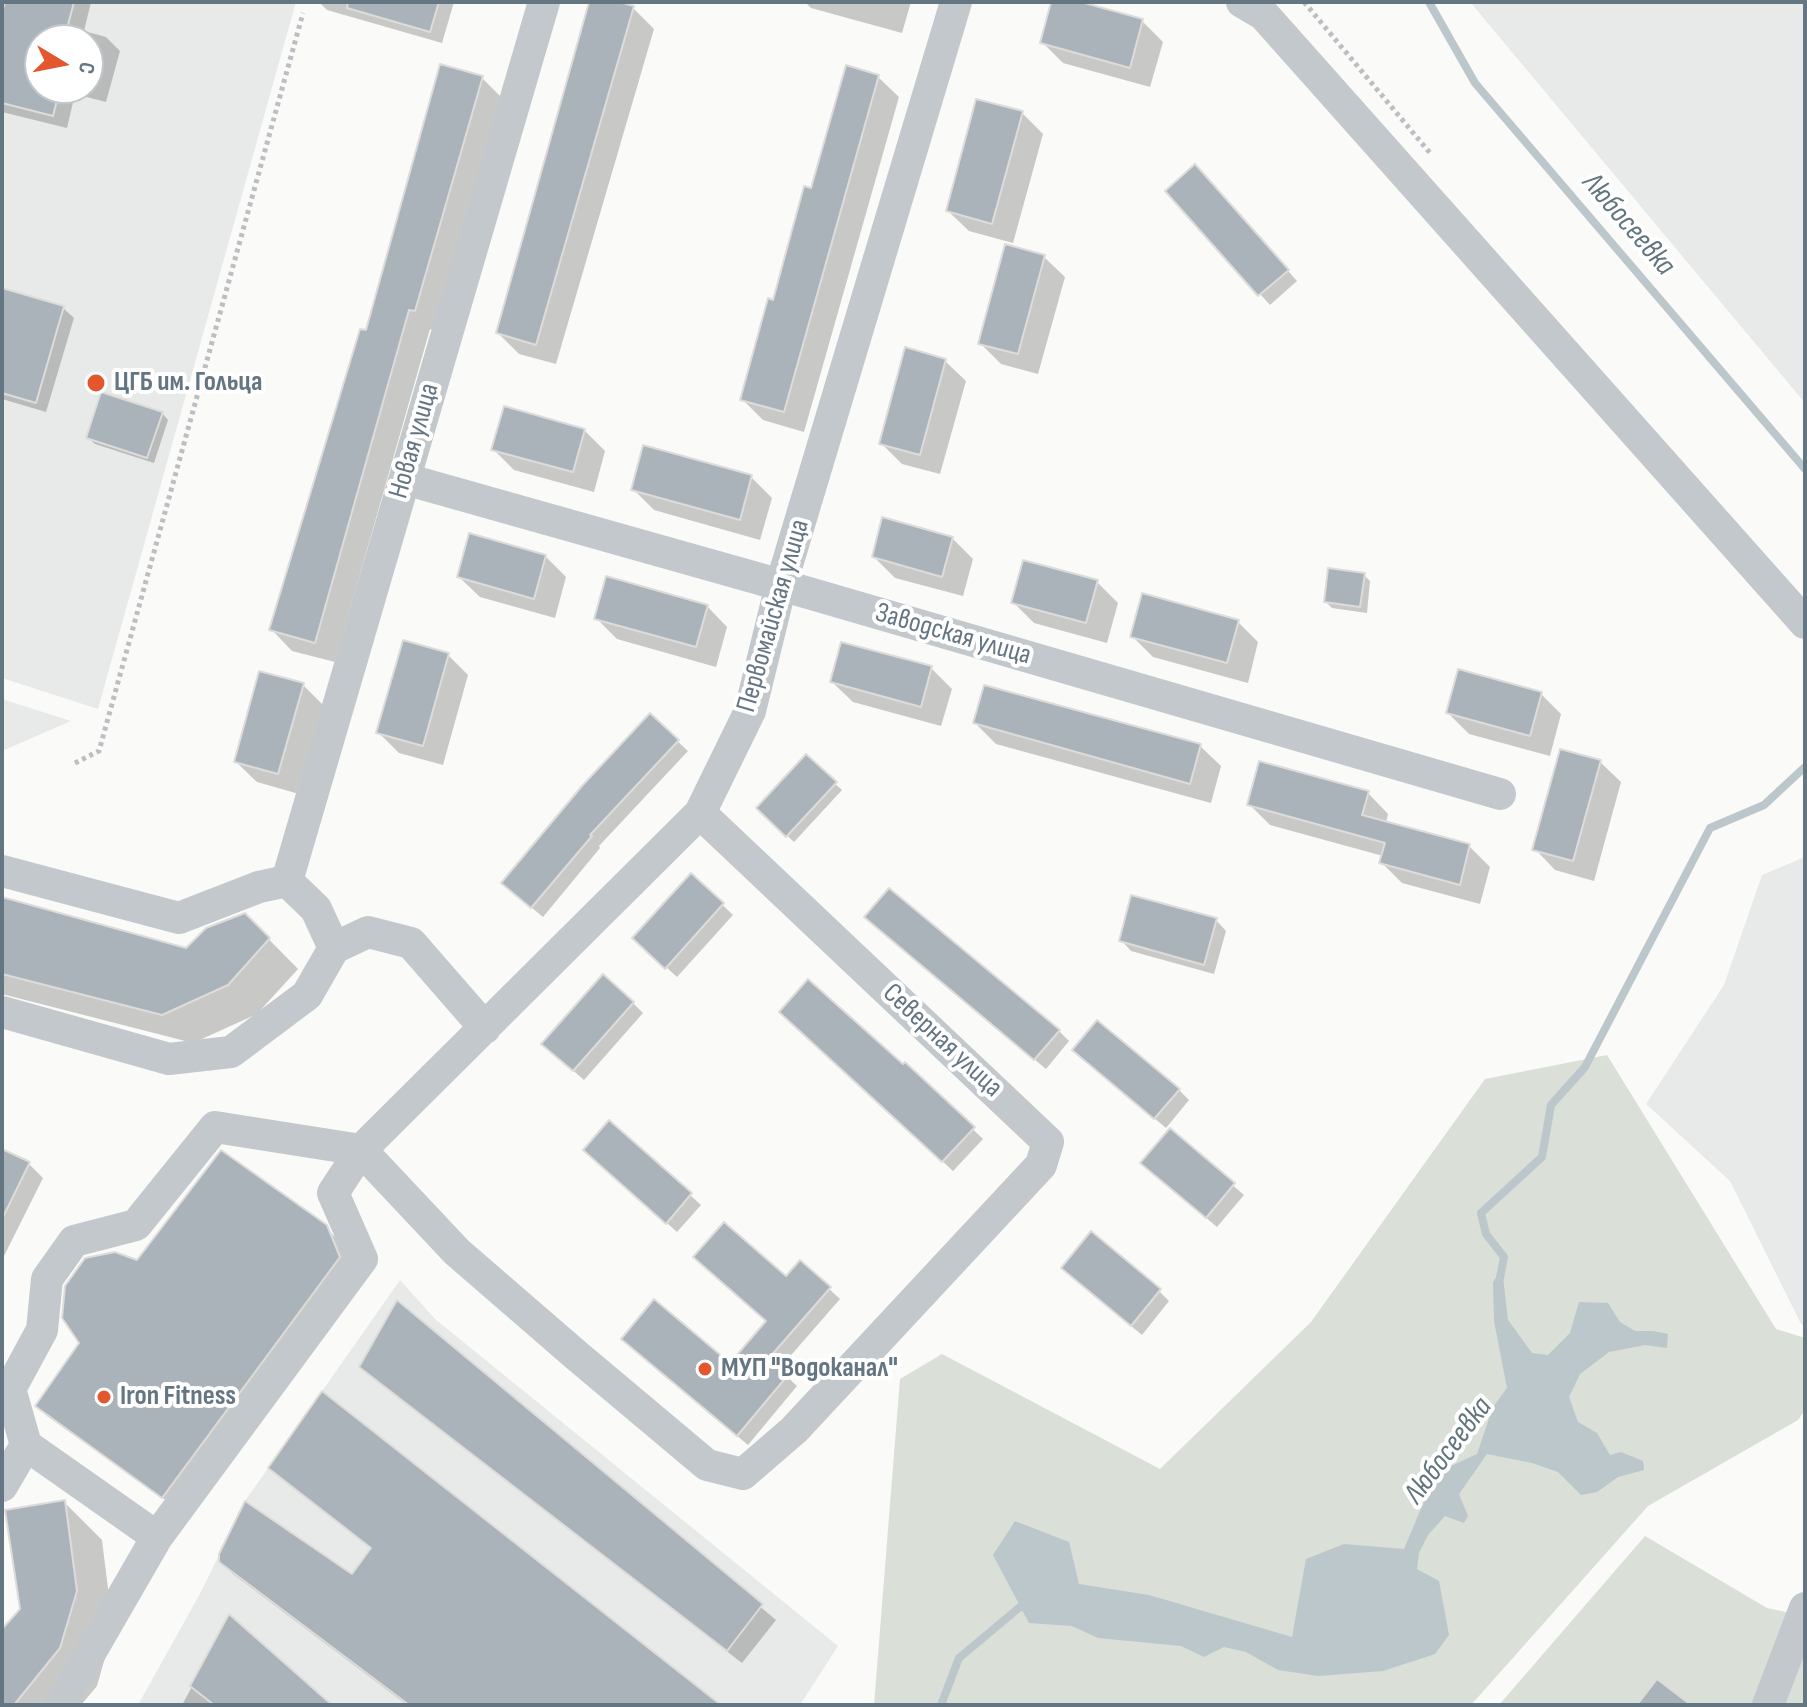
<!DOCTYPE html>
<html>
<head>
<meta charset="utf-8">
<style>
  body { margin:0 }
  #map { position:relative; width:1807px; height:1707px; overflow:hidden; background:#fafaf8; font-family:"Sofia Sans Condensed",sans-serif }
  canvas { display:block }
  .frame { position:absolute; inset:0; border:4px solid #657683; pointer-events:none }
  .north { position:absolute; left:24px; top:24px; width:80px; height:80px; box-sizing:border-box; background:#fff; border:2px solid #c1c8cd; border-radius:50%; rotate:100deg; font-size:22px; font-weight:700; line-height:32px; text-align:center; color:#657683 }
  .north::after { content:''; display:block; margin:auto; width:28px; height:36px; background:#e4572e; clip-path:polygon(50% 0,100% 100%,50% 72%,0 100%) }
</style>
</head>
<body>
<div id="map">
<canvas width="1807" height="1707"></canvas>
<div class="frame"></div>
<div class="north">С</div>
</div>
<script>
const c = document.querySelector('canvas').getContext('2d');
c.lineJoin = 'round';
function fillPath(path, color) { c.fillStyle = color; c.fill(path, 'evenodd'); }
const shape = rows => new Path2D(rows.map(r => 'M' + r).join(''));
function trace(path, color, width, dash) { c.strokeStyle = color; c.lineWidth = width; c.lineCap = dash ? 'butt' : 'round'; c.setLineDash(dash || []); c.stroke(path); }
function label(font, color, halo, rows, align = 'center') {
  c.font = font + ' "Sofia Sans Condensed",sans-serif'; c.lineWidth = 8; c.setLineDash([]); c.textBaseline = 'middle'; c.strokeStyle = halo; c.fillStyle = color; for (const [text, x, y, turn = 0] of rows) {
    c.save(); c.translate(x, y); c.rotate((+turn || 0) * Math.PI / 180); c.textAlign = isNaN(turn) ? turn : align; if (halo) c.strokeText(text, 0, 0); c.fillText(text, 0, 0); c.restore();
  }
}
const built = shape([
  [2,2,296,2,98,709,2,678],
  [40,40,88,40,88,88,40,88],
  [1470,2,1805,2,1805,403],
  [2,699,71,721,2,751],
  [1805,857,1805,1326,1801,1324,1730,1181,1646,1104,1724,985,1762,875],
  [400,1280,435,1319,838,1646,800,1705,138,1705,202,1590,245,1501]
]);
const green = shape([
  [1607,1055,1776,1329,1805,1338,1805,1410,1798,1420,1648,1506,1471,1705,874,1705,900,1379,942,1354,1160,1469,1311,1322,1485,1079],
  [1645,1536,1767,1608,1805,1616,1805,1705,1499,1705]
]);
const water = shape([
  [1502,1268,1508,1320,1532,1353,1548,1355,1570,1333,1579,1302,1608,1303,1620,1322,1635,1331,1653,1331,1668,1334,1667,1348,1645,1345,1609,1352,1580,1374,1569,1397,1578,1422,1597,1433,1610,1455,1621,1452,1643,1461,1644,1470,1618,1477,1597,1492,1581,1495,1558,1472,1532,1463,1487,1454,1459,1494,1468,1516,1464,1523,1445,1516,1428,1535,1419,1553,1417,1569,1439,1581,1449,1635,1435,1654,1383,1671,1318,1676,1278,1670,1246,1652,1224,1647,1204,1657,1181,1646,1098,1638,1072,1626,1029,1623,993,1555,1015,1521,1069,1542,1079,1584,1149,1595,1292,1637,1306,1559,1344,1544,1404,1549,1436,1473,1477,1454,1493,1407,1507,1388,1494,1321,1493,1282]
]);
const shadow = shape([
  [7,2,91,2,84,31,106,37,120,51,106,102,75,94,67,128,2,112,2,20],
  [40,40,88,40,88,88,40,88],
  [319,2,454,2,442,43,327,10],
  [591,2,611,2,633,8,654,29,556,364,519,354,498,333],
  [805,2,911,2,902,33,811,8],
  [1053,2,1074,2,1142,21,1163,42,1150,87,1063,63,1042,42],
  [878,77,899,97,804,432,763,420,742,399,813,191],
  [482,78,502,98,435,331,430,329,335,662,292,651,272,630,367,333],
  [1022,113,1043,134,1013,243,969,231,948,211],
  [1205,177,1297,281,1270,305,1168,191],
  [1044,257,1065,277,1038,374,1001,364,980,343],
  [2,290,63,308,74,318,46,412,2,399],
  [945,361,966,381,940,474,902,464,881,443],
  [162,413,168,420,154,463,95,444,88,438],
  [584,430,605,451,594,492,514,470,493,449],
  [751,477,772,498,760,540,654,510,633,489],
  [952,538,973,559,963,596,895,578,874,557],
  [545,556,566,577,555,618,480,597,459,577],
  [1364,575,1370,581,1367,613,1332,608,1326,602],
  [1097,582,1118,603,1107,643,1034,623,1013,602],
  [707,606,727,627,716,667,617,639,596,618],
  [1238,622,1258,642,1248,683,1153,657,1132,636],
  [448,655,468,675,443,765,399,753,378,732],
  [931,668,952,689,941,726,853,702,832,682],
  [303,685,324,706,299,794,257,782,236,762],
  [1541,694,1561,714,1550,756,1469,734,1448,713],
  [650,716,688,751,599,846,600,848,543,917,514,893],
  [975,723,1200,746,1221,766,1211,803,996,744],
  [806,757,842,790,794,842,758,808],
  [1600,762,1621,782,1594,881,1555,870,1535,849],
  [1368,793,1388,814,1386,823,1469,846,1490,867,1480,904,1402,883,1381,862,1383,856,1270,825,1249,804],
  [691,875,733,915,677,977,645,948],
  [2,899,186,951,245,915,298,969,257,1014,193,1043,2,994],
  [1216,920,1226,931,1214,974,1131,951,1121,940],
  [877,927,1059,1031,1069,1041,1046,1069],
  [633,1003,643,1013,584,1080,554,1054],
  [792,1022,903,1067,905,1064,983,1139,953,1171],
  [1085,1060,1179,1090,1189,1100,1166,1128],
  [610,1123,701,1205,677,1232,596,1160],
  [1170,1131,1244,1195,1217,1227,1153,1173],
  [2,1151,29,1164,43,1178,2,1260],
  [325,1227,336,1238,349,1268,174,1506,47,1416,37,1406,138,1263],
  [801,1263,840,1299,779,1369,797,1386,748,1445,634,1349,730,1366,768,1321,786,1279],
  [1073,1278,1159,1291,1169,1301,1142,1335],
  [398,1303,776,1620,742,1663,376,1380,362,1366],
  [271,1468,717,1705,407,1705,233,1574,219,1560,246,1504,352,1576,372,1549,285,1482],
  [64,1502,102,1540,113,1629,97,1686,81,1705,2,1705,2,1632,22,1610],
  [230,1617,329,1705,182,1705]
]);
const stream = shape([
  [1429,2,1475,83,1805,469],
  [1500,1278,1504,1257,1486,1234,1481,1213,1542,1157,1551,1105,1585,1067,1710,828,1764,805,1805,767],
  [941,1705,959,1658,1020,1607,1028,1608]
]);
const building = shape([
  [5,2,74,2,64,40,40,40,40,88,60,88,53,116,2,103,2,12,5,2],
  [348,2,439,2,430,32,347,8,348,2],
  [589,2,619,2,634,6,536,345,496,333,589,2],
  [1051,2,1081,2,1143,19,1130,68,1040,43,1051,2],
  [440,64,483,76,415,311,409,310,315,643,269,630,360,329,366,330,440,64],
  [846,65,879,75,784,412,740,400,768,298,773,300,804,186,811,188,846,65],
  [976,99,1023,111,992,224,946,211,976,99],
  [1195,164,1289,270,1258,296,1165,191,1195,164],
  [1005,244,1045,255,1018,354,978,344,1005,244],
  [2,288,64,306,36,403,2,393,2,288],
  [905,347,946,359,920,455,879,444,905,347],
  [101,392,163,412,147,458,86,438,101,392],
  [504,406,585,429,573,472,491,450,504,406],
  [643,445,752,475,740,520,631,490,643,445],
  [882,517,953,537,942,577,872,557,882,517],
  [469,533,546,555,534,599,457,577,469,533],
  [1023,560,1098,580,1086,623,1011,603,1023,560],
  [1328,568,1365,573,1360,607,1324,602,1328,568],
  [606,576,708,605,696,647,594,619,606,576],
  [1142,593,1239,620,1227,663,1130,637,1142,593],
  [403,640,449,653,423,746,376,733,403,640],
  [841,642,932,666,921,707,830,682,841,642],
  [1458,669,1542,692,1530,736,1446,713,1458,669],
  [259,671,304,683,278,774,234,762,259,671],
  [984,685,1201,744,1190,784,973,723,984,685],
  [650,713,679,740,590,835,592,836,531,908,501,883,582,786,650,713],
  [1560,749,1601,760,1573,861,1532,850,1560,749],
  [806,754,837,782,786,837,756,808,806,754],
  [1259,761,1369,791,1362,815,1470,844,1460,885,1379,863,1385,843,1247,805,1259,761],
  [691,873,724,903,665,969,632,938,691,873],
  [889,888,1060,1030,1034,1060,864,917,889,888],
  [1131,895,1217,918,1204,965,1119,941,1131,895],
  [2,897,186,948,206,928,245,913,270,938,228,985,162,1015,2,974,2,897],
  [603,974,634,1002,573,1071,541,1044,603,974],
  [808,979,903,1064,905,1062,975,1127,942,1162,779,1012,808,979],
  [1097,1020,1180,1089,1154,1119,1072,1050,1097,1020],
  [609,1120,692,1193,666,1224,583,1150,609,1120],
  [1170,1128,1235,1183,1206,1218,1140,1163,1170,1128],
  [2,1149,30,1162,2,1219,2,1149],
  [221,1150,327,1225,340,1257,162,1498,35,1406,79,1343,62,1318,65,1286,85,1258,115,1252,137,1260,221,1150],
  [724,1222,786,1276,800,1260,831,1287,769,1358,788,1375,737,1436,621,1339,654,1299,730,1363,766,1321,693,1257,724,1222],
  [1091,1231,1161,1289,1131,1326,1061,1268,1091,1231],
  [397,1300,763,1604,727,1651,359,1367,397,1300],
  [322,1391,721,1705,409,1705,219,1562,219,1554,245,1501,352,1574,371,1548,268,1468,322,1391],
  [65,1500,77,1591,60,1648,14,1705,2,1705,2,1629,20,1609,5,1510,65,1500],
  [229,1614,332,1705,214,1705,190,1686,229,1614],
  [1657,1679,1691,1705,1637,1705,1657,1679]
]);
const path = shape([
  [1304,2,1430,153],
  [75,763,99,751,303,13]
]);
const minor = shape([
  [1242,2,1264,15,1805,623],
  [405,479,781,585,1500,794],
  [700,813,1048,1142,1041,1165,794,1430,743,1474,707,1465,576,1355,457,1252,361,1150,700,813,750,711,781,585,956,2],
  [2,871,179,918,259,887,287,881,316,909,334,948,307,995,231,1052,169,1059,2,1012],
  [287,881,544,2],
  [334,948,368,932,411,943,485,1028],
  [2,1486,26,1445],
  [60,1705,157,1537,362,1259,333,1193,361,1150,215,1127,136,1225,74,1241,47,1279,42,1330,10,1389,26,1445,157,1537],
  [1768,1705,1805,1608]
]);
const markers = [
  [96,383,10,"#e4572e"],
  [705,1369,8,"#e4572e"],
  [104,1397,8,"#e4572e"]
];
const poiNames = [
  ["ЦГБ им. Гольца",114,383],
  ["МУП \"Водоканал\"",721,1369],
  ["Iron Fitness",120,1397]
];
const streetNames = [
  ["Новая улица",415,441,-74],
  ["Первомайская улица",774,616,-74],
  ["Заводская улица",953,635,16],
  ["Северная улица",942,1041,43]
];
const waterNames = [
  ["Любосеевка",1628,225,49],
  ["Любосеевка",1449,1451,-53]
];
fillPath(built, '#e8e9e9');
fillPath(green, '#dadfd7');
fillPath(water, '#bbc7cb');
fillPath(shadow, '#0003');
trace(stream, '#bbc7cb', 8);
fillPath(building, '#aab3b9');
trace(building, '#dcdcda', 2);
trace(path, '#bbbfc2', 5, [4, 4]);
trace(minor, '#c3c8cc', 32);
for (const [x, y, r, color] of markers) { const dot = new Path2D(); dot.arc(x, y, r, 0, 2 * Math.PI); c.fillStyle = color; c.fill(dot); trace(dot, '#fff', 3); }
label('bold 28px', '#657683', '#fff', poiNames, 'left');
label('28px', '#657683', '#fff', streetNames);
label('italic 30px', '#60757c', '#fff', waterNames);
</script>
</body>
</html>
